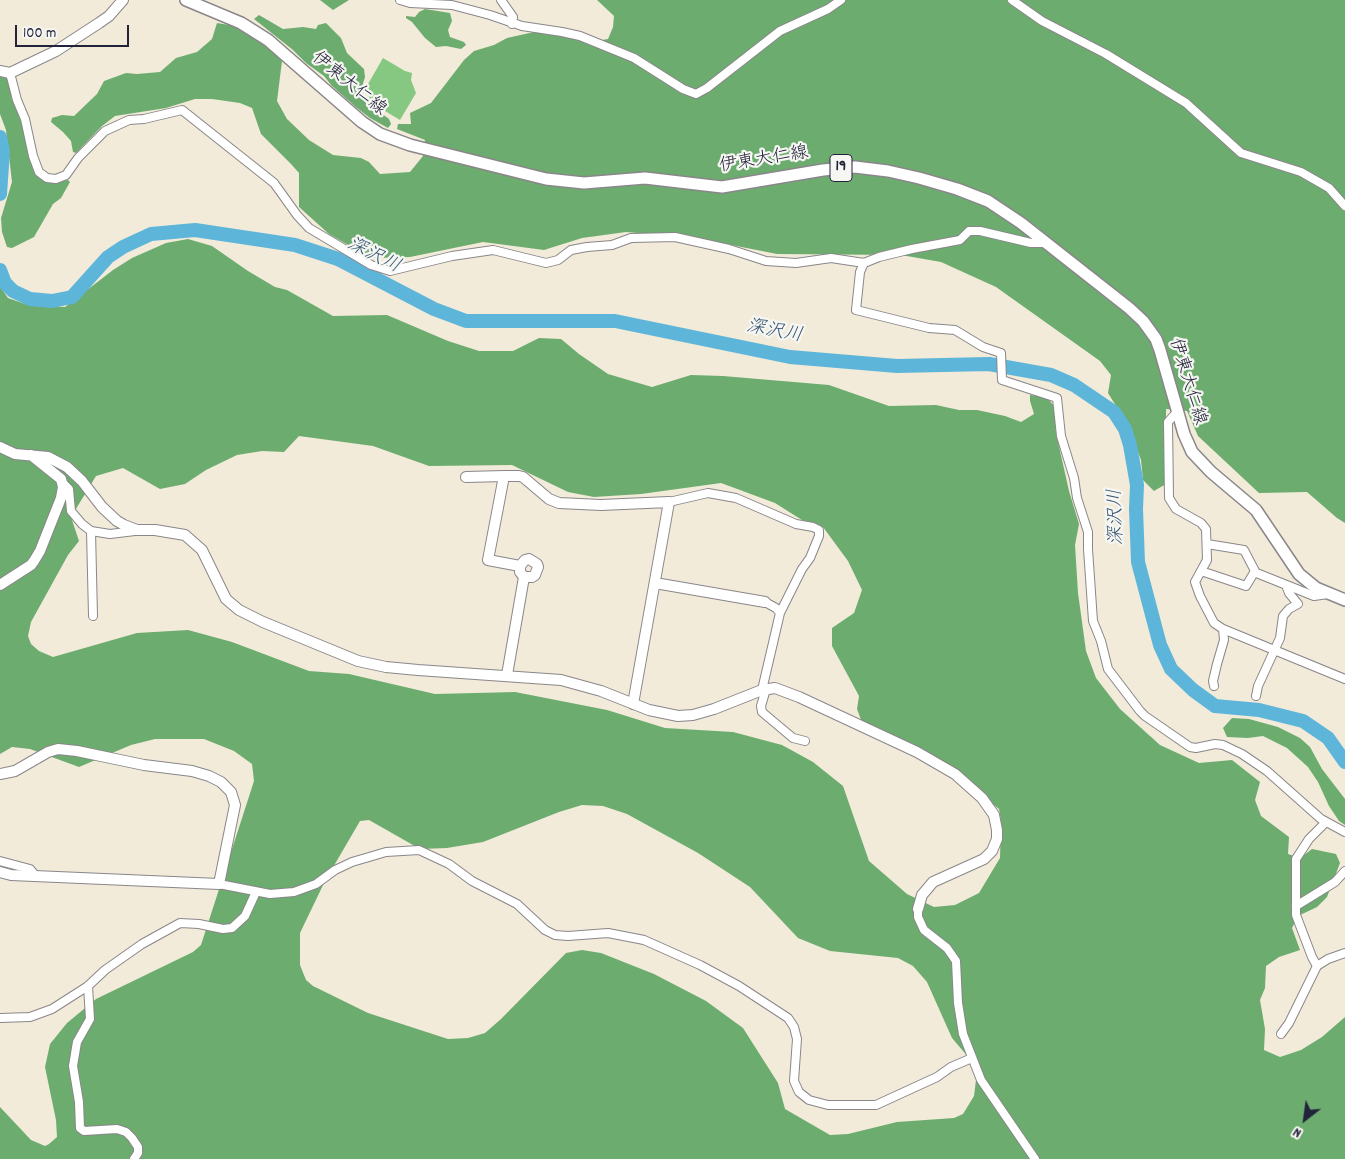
<!DOCTYPE html>
<html>
<head>
<meta charset="utf-8">
<style>
  body { margin:0 }
  #map { position:relative; width:1345px; height:1159px; overflow:hidden; background:#f2ebd9; font-family:Dekko,sans-serif }
  canvas { display:block }
  .north { position:absolute; left:1280px; top:1094px; width:50px; height:50px; -webkit-text-stroke:4px #f6f6f2; paint-order:stroke; rotate:210deg; font-size:14px; font-weight:700; line-height:20px; text-align:center; color:#22223b }
  .north::after { content:''; display:block; margin:auto; width:18px; height:22px; background:#22223b; clip-path:polygon(50% 0,100% 100%,50% 72%,0 100%) }
  .scale { position:absolute; left:15px; top:25px; width:114px; height:22px; box-sizing:border-box; border:2px solid #22223b; border-top:0; padding-left:6px; font-size:15px; line-height:18px; white-space:nowrap; color:#22223b; -webkit-text-stroke:4px #f6f6f2; paint-order:stroke }
</style>
</head>
<body>
<div id="map">
<canvas width="1345" height="1159"></canvas>
<div class="north">N</div>
<div class="scale">100 m</div>
</div>
<script>
const c = document.querySelector('canvas').getContext('2d');
c.lineJoin = 'round';
function fillPath(path, color) { c.fillStyle = color; c.fill(path, 'evenodd'); }
const shape = rows => new Path2D(rows.map(r => 'M' + r).join(''));
function trace(path, color, width, dash) { c.strokeStyle = color; c.lineWidth = width; c.lineCap = dash ? 'butt' : 'round'; c.setLineDash(dash || []); c.stroke(path); }
function label(font, color, halo, rows, align = 'center') {
  c.font = font + ' Dekko,"Klee One",sans-serif'; c.lineWidth = 4.5; c.setLineDash([]); c.textBaseline = 'middle'; c.strokeStyle = halo; c.fillStyle = color; for (const [text, x, y, turn = 0] of rows) {
    c.save(); c.translate(x, y); c.rotate((+turn || 0) * Math.PI / 180); c.textAlign = isNaN(turn) ? turn : align; if (halo) c.strokeText(text, 0, 0); c.fillText(text, 0, 0); c.restore();
  }
}
const green = shape([
  [383,58,405,71,412,73,411,80,416,93,400,120,370,102,368,84]
]);
const forest = shape([
  [320,0,349,0,333,10],
  [597,0,1345,0,1345,523,1337,518,1307,492,1259,493,1198,436,1187,411,1166,409,1166,484,1154,491,1143,480,1141,460,1128,425,1108,393,1111,375,1100,361,996,287,941,262,901,255,777,254,696,238,626,232,582,238,544,250,483,242,410,257,375,258,350,246,329,234,299,207,299,173,291,164,261,134,252,108,240,103,212,99,195,99,166,108,115,116,102,126,76,153,73,152,71,141,63,132,51,122,52,118,62,115,74,116,97,94,104,81,126,73,137,74,160,72,176,58,197,52,212,39,217,23,235,26,266,46,282,61,277,101,287,119,309,140,333,155,361,158,369,162,380,174,410,172,423,156,425,140,397,129,398,124,411,124,410,113,431,103,464,60,474,51,494,45,507,38,534,32,583,35,602,40,608,39,613,27,614,16],
  [425,9,450,13,452,21,448,30,450,37,464,42,466,45,461,49,446,46,436,47,425,38,412,22,406,18,406,16,415,17,419,12],
  [259,15,283,29,303,27,316,29,318,25,326,23,341,38,347,53,364,69,365,77,361,90,367,106,377,110,389,119,391,124,388,128,370,118,357,108,332,86,324,76,306,63,293,50,254,19],
  [0,75,7,76,9,82,12,100,19,113,33,168,39,176,48,182,68,180,70,182,61,198,53,204,34,237,12,248,7,247,2,232,1,218,12,182,6,130,0,114],
  [188,239,212,246,248,271,275,287,287,290,333,316,387,315,448,341,479,351,513,351,539,338,561,339,579,354,608,374,652,387,691,375,723,376,829,385,889,406,936,405,959,410,977,410,1005,416,1021,422,1034,414,1030,401,1030,395,1040,396,1049,400,1054,406,1056,433,1069,491,1079,524,1075,545,1078,593,1086,651,1096,678,1120,709,1160,745,1199,763,1232,760,1260,782,1255,800,1261,816,1289,837,1288,854,1300,858,1312,849,1336,854,1340,863,1327,897,1317,907,1298,916,1292,928,1300,950,1279,957,1266,966,1265,988,1260,1000,1265,1029,1264,1050,1280,1057,1301,1050,1322,1037,1345,1017,1345,1159,0,1159,0,1107,31,1140,45,1146,49,1144,57,1137,56,1120,45,1067,50,1044,67,1023,96,999,193,952,201,945,254,781,252,764,234,751,204,739,155,739,131,745,79,767,30,749,12,747,0,754,0,286,8,298,28,305,65,307,113,270,132,258,166,243],
  [299,436,373,446,429,466,512,465,568,492,594,497,641,494,721,483,775,503,802,520,823,527,848,561,862,590,854,613,832,628,832,646,859,696,857,709,863,725,961,779,999,809,1001,821,1000,858,979,893,955,905,934,907,907,894,869,861,843,786,813,762,782,745,733,732,665,728,607,710,515,692,435,694,349,674,309,671,232,642,188,630,137,633,53,657,39,651,31,644,28,636,31,622,68,555,79,541,71,517,96,476,123,468,160,489,185,484,206,470,237,455,262,451,284,452],
  [582,805,603,806,627,814,698,853,750,887,798,938,830,951,898,958,913,966,927,982,952,1038,969,1058,976,1080,974,1096,963,1114,954,1118,897,1122,848,1134,830,1135,785,1109,778,1083,743,1028,706,1001,654,974,601,953,582,950,566,953,501,1019,485,1033,468,1038,448,1039,368,1013,313,986,306,980,300,965,300,933,325,881,360,821,369,820,420,849,447,848,483,842,559,812],
  [1232,718,1249,719,1278,727,1300,738,1310,747,1322,769,1345,799,1345,825,1339,821,1329,806,1318,782,1308,767,1287,748,1263,736,1248,738,1227,737,1223,728]
]);
const river = shape([
  [0,137,3,151,0,194],
  [0,270,5,283,13,291,30,299,52,301,72,297,108,257,123,247,151,234,195,230,295,245,338,259,434,309,466,321,615,321,790,357,897,366,989,364,1051,375,1074,385,1114,412,1125,429,1130,445,1137,485,1136,509,1138,562,1160,645,1171,669,1193,690,1215,706,1259,710,1303,721,1328,738,1345,762]
]);
const street = shape([
  [400,0,410,3,452,5,490,15,522,26,562,32,580,36,634,58,683,89,696,94,707,88,780,31,828,9,841,0],
  [501,0,513,17,512,24],
  [1012,0,1042,21,1106,54,1186,103,1241,153,1301,172,1329,188,1345,206],
  [10,73,17,100,25,119,33,156,39,172,47,178,56,179,66,175,78,158,105,131,129,120,144,119,182,110,274,183,297,215,309,228,371,265,390,271,452,256,493,250,546,263,558,260,571,250,587,247,612,245,631,238,675,237,729,249,766,261,796,263,831,258,864,263,879,257,912,249,960,240,969,231,980,231,1031,243,1047,243],
  [864,263,860,272,856,310,929,328,955,330,983,347,1001,353,1002,380,1057,398,1061,436,1074,478,1077,498,1088,532,1088,549,1093,621,1101,641,1108,669,1140,711,1145,716,1190,747,1196,748,1215,744,1223,745,1242,754,1267,771,1321,819,1345,832],
  [1177,412,1168,422,1169,498,1176,509,1201,523,1206,529,1207,560,1195,582,1200,596,1214,623,1223,629,1345,679],
  [62,482,69,489,71,511,82,524,91,531,110,534,135,531],
  [669,502,708,493,736,498,796,524,813,527,819,530,819,536,810,558,802,569,780,613],
  [91,531,93,616],
  [1201,571,1246,586,1255,571,1244,550,1207,544],
  [1254,572,1314,596,1328,594],
  [1214,686,1213,681,1217,664,1224,640,1223,629],
  [766,689,761,706,762,712,793,738,805,741],
  [762,690,780,613,776,608,765,602],
  [1256,696,1258,686,1280,638,1283,616,1289,609,1298,604,1289,593,1286,585],
  [0,861,30,869,35,875],
  [219,884,270,894,294,892,316,884,335,870,352,862,386,852,419,850,449,864,472,881,517,904,545,930,555,935,568,936,608,933,644,940,700,965,739,986,788,1018,794,1027,797,1039,794,1081,799,1092,809,1100,828,1105,876,1105,937,1077,951,1067,972,1058],
  [1296,906,1335,882,1345,871],
  [918,909,918,917,924,930,947,948,956,961,958,1003,963,1034,981,1080,1035,1159],
  [1317,966,1312,957,1296,915,1296,859,1309,839,1326,822],
  [88,986,90,1019,77,1042,73,1066,79,1102,80,1128,84,1131,117,1129,126,1132,132,1138,138,1147,138,1153,134,1159],
  [0,1018,30,1017,52,1009,88,986,105,970,142,944,180,923,199,924,223,929,232,928,245,916,256,892],
  [1281,1034,1289,1023,1317,966,1328,959,1345,953]
]);
const secondary = shape([
  [0,71,10,73,56,51,99,23,109,16,123,0],
  [0,447,15,454,48,457,67,467,82,481,102,507,117,521,124,525,137,530,155,530,185,535,202,550,226,599,239,610,263,622,358,661,386,667,418,670,561,680,601,691,649,710,678,716,693,715,714,709,762,690,775,688,799,697,917,752,955,774,982,798,994,815,997,830,997,839,992,851,984,859,933,882,922,895,918,909],
  [466,477,504,476],
  [520,566,525,560,529,559,537,564,538,567,535,575,532,577,524,577],
  [655,583,765,602],
  [0,585,31,565,34,561,40,551,61,498,63,487,61,479,31,455],
  [507,675,524,577,520,572,520,566,488,560,504,476,519,476,523,477,549,499,559,503,601,505,669,502,633,704],
  [0,774,15,771,48,752,58,749,77,751,144,765,192,771,209,776,221,782,231,792,235,805,219,884,11,875,0,872]
]);
const primary = shape([
  [186,0,241,23,268,40,362,122,380,134,410,145,546,179,584,183,645,178,722,187,823,170,855,167,888,171,919,178,957,189,988,201,1021,223,1129,308,1143,321,1156,339,1160,350,1184,434,1192,452,1211,472,1256,510,1299,574,1316,588,1345,600]
]);
const shields = [
  [841,168,22]
];
const shieldNames = [
  ["19",841,168]
];
const streetNames = [
  ["伊東大仁線",348,85,39],
  ["伊東大仁線",764,161,-9],
  ["伊東大仁線",1186,382,73]
];
const waterNames = [
  ["深沢川",373,257,26],
  ["深沢川",774,333,10],
  ["深沢川",1118,517,-92]
];
fillPath(green, '#86c881');
fillPath(forest, '#6cac6f');
trace(river, '#5eb5da', 14);
trace(street, '#8a868a', 10);
trace(secondary, '#8a868a', 12);
trace(primary, '#8a868a', 14);
trace(street, '#fff', 8);
trace(secondary, '#fff', 10);
trace(primary, '#fff', 11);
for (const [x, y, w] of shields) { const box = new Path2D(); box.roundRect(x - w / 2, y - 13.5, w, 27, 4); c.fillStyle = '#f6f6f2'; c.fill(box); trace(box, '#22223b', 1); }
label('bold 16px', '#22223b', null, shieldNames);
label('18px', '#22223b', '#f6f6f2', streetNames);
label('italic 19px', '#375573', '#f6f6f2', waterNames);
</script>
</body>
</html>
